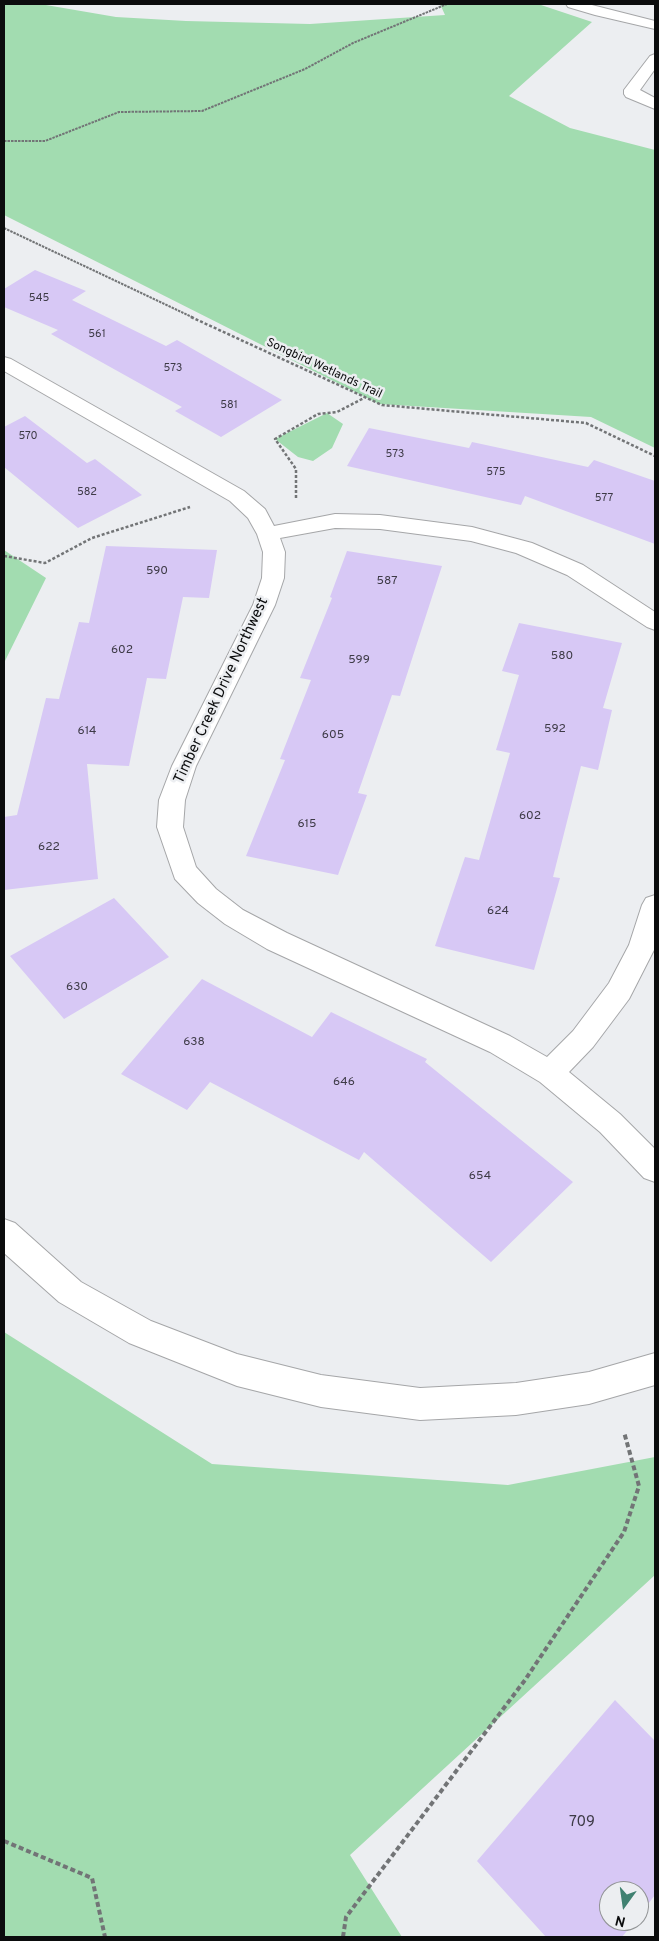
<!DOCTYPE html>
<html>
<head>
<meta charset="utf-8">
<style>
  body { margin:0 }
  #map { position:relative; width:659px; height:1941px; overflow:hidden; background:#eceef1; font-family:Overpass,sans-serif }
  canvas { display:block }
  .frame { position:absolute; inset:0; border:5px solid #0b0c0d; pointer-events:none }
  .north { position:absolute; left:599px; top:1881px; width:50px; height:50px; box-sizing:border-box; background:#eceef1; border:1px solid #929496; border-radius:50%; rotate:194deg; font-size:14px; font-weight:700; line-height:20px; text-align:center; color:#0b0c0d }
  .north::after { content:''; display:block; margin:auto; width:18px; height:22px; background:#408171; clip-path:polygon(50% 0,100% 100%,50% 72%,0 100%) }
</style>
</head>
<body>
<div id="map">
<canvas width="659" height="1941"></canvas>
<div class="frame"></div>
<div class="north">N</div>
</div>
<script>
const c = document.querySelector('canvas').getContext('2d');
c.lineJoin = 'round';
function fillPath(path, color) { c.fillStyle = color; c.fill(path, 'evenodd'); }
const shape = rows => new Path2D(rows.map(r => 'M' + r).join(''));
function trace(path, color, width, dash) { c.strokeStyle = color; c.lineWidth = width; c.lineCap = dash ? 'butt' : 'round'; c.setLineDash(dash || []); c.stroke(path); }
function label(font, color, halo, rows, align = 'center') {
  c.font = font + ' Overpass,sans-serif'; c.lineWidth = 5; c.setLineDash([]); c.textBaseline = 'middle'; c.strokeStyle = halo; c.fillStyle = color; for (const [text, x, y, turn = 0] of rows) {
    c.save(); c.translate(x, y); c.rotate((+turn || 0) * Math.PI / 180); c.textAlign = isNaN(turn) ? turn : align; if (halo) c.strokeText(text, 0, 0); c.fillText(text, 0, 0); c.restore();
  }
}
const green = shape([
  [4,4,40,4,116,17,186,21,310,24,445,15,440,4,538,4,592,22,509,96,570,128,655,150,655,448,591,417,379,404,4,215],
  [327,413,343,424,332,448,313,461,298,457,275,439],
  [4,550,46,578,4,663],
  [4,1332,212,1464,508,1485,655,1457,655,1575,350,1855,402,1937,4,1937]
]);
const building = shape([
  [35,270,86,291,72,300,166,346,177,340,282,400,221,437,175,411,182,407,51,334,58,330,4,307,4,289],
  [25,416,87,463,95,459,142,495,78,528,4,467,4,427],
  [369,428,469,448,472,442,588,467,594,460,655,481,655,544,525,496,521,505,347,466],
  [106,546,217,550,209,598,183,597,166,679,147,678,129,766,87,764,98,879,4,890,4,817,17,815,46,698,59,699,79,622,89,623],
  [347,551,442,566,400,696,392,695,358,793,367,795,338,875,246,856,285,760,280,759,311,680,300,678,332,598,330,597],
  [519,623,622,643,603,708,612,710,598,770,581,766,553,877,560,878,534,970,435,946,465,857,479,860,510,753,496,750,519,675,502,671],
  [114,898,169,957,64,1019,10,956],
  [202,979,312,1037,331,1012,427,1059,425,1062,573,1182,491,1262,364,1152,359,1160,210,1082,187,1110,121,1074],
  [615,1700,655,1741,655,1895,639,1916,639,1891,609,1891,609,1921,635,1921,622,1937,546,1937,477,1861]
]);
const pathFar2 = shape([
  [4,141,45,141,119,112,202,111,305,69,353,43,447,4],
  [4,228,194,318]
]);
const pathFar1 = shape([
  [191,317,382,405,586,423,655,456],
  [296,498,296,469,275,439,318,414,337,412,364,398],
  [4,556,45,563,92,538,190,507]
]);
const path = shape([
  [4,1841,92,1878,105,1937],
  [343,1937,346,1917,525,1680,624,1532,639,1486,624,1432]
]);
const street = shape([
  [566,4,588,4,655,21,655,29,595,15,568,7,566,4],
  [655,54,655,69,640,90,655,98,655,109,626,97,624,94,624,90,650,56,655,54],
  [4,357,11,359,244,491,265,509,274,526,335,514,380,515,472,527,532,543,583,565,655,612,655,630,647,627,567,575,516,553,471,541,380,529,335,528,280,538,285,552,284,578,275,605,196,766,185,800,183,827,196,867,216,889,243,910,287,933,510,1036,547,1057,573,1031,609,983,629,945,642,905,646,898,655,895,655,948,629,999,593,1047,569,1072,620,1114,655,1149,655,1182,644,1178,600,1132,540,1082,490,1052,267,949,225,924,198,903,175,879,157,827,159,800,172,766,253,605,262,578,263,552,257,534,248,518,230,501,4,371,4,357],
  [4,1219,15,1223,81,1282,151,1321,237,1354,321,1375,420,1388,516,1383,589,1372,655,1353,655,1385,589,1404,516,1415,420,1420,321,1407,237,1386,129,1343,59,1302,4,1253,4,1219]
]);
const farNumbernames = [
  ["545",39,299],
  ["561",97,335],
  ["573",173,369],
  ["581",229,406],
  ["570",28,437],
  ["573",395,455],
  ["575",496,473],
  ["582",87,493],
  ["577",604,499]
];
const farStreetnames = [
  ["Songbird Wetlands Trail",324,369,25]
];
const numberNames = [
  ["590",157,572],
  ["587",387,582],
  ["602",122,651],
  ["580",562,657],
  ["599",359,661],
  ["592",555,730],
  ["614",87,732],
  ["605",333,736],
  ["602",530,817],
  ["615",307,825],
  ["622",49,848],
  ["624",498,912],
  ["630",77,988],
  ["638",194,1043],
  ["646",344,1083],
  ["654",480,1177]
];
const streetNames = [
  ["Timber Creek Drive Northwest",222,691,-65]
];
const nearNumbernames = [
  ["709",582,1823]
];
fillPath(green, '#a2dcb0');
fillPath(building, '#d7c8f5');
trace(street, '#a5a6a8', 2);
trace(pathFar2, '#727476', 2, [2.5, 1]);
trace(pathFar1, '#727476', 2.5, [3, 2]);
trace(path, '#727476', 4, [5, 3]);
fillPath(street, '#fff');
label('11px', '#3e3b47', null, farNumbernames);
label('12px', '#0b0c0d', '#eceef1', farStreetnames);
label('12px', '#3e3b47', null, numberNames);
label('15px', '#0b0c0d', '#eceef1', streetNames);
label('15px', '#3e3b47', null, nearNumbernames);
</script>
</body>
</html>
